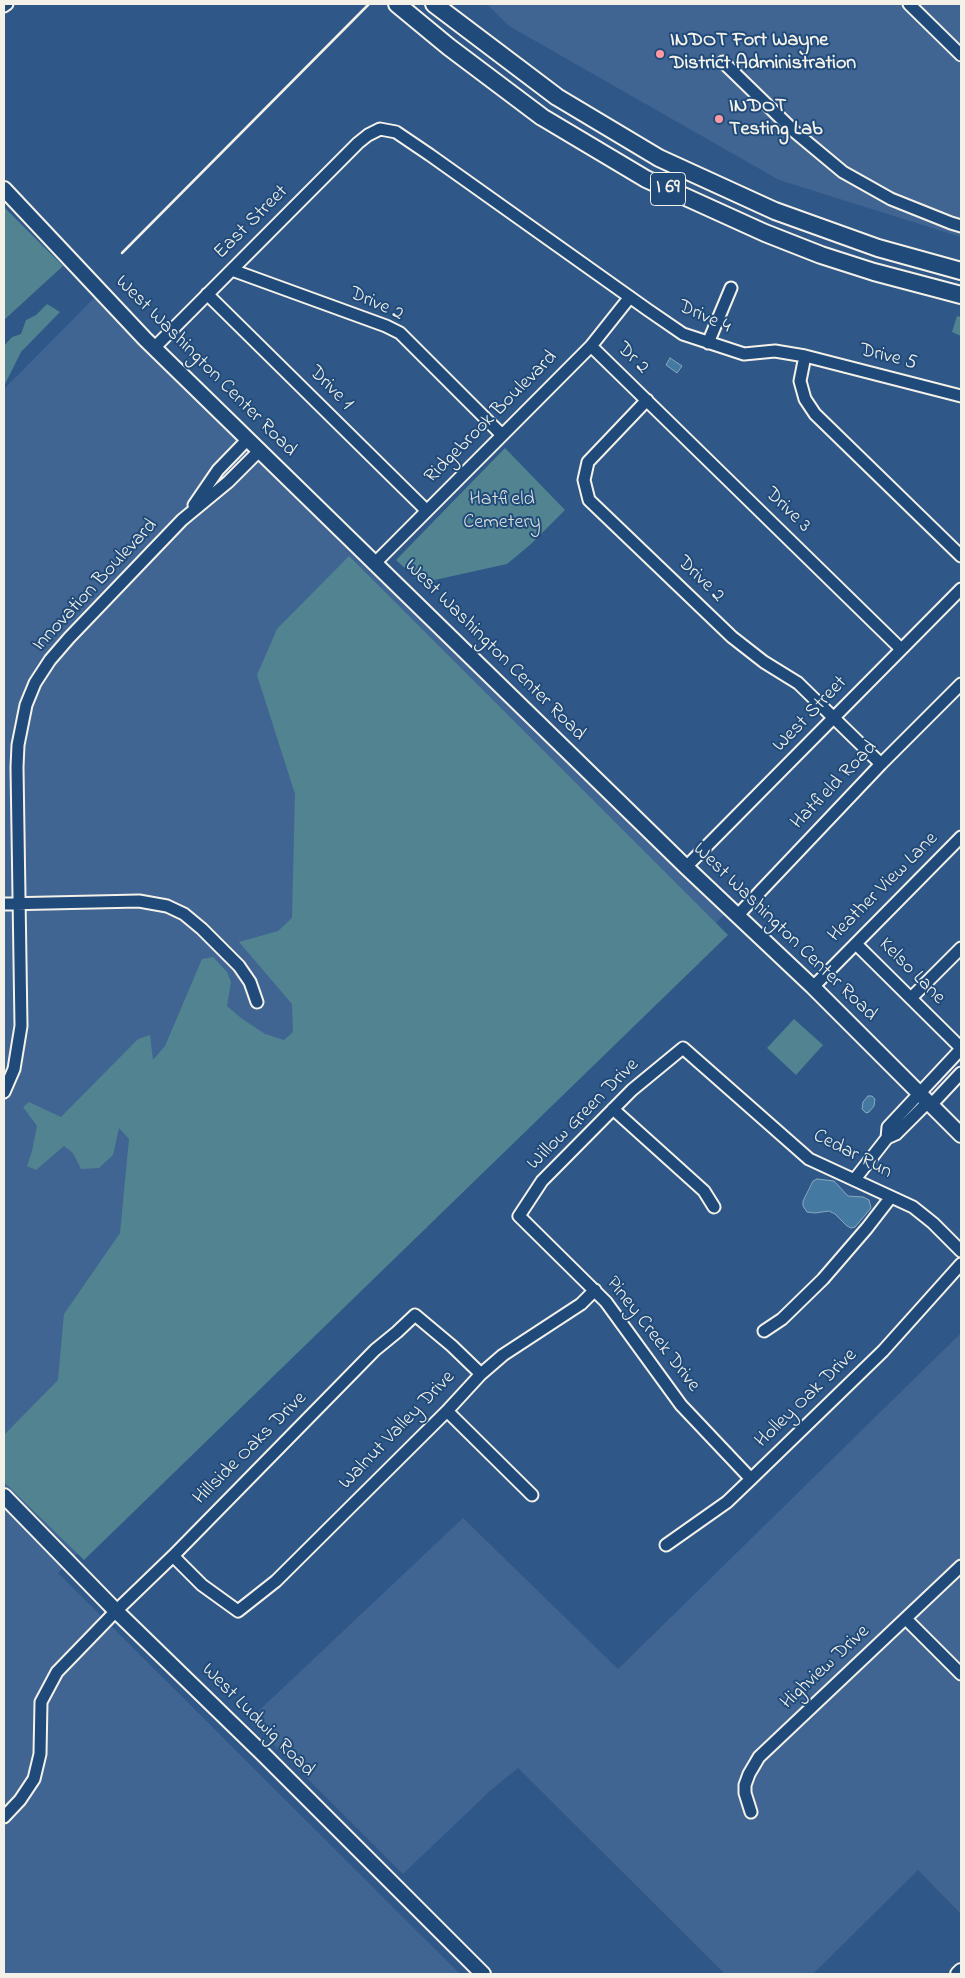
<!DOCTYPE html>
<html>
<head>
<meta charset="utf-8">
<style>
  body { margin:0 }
  #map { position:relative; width:965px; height:1978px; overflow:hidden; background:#2f5787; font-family:"Indie Flower",sans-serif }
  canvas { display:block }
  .frame { position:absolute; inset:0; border:5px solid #f4f1e8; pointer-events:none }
</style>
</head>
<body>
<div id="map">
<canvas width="965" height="1978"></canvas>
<div class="frame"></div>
</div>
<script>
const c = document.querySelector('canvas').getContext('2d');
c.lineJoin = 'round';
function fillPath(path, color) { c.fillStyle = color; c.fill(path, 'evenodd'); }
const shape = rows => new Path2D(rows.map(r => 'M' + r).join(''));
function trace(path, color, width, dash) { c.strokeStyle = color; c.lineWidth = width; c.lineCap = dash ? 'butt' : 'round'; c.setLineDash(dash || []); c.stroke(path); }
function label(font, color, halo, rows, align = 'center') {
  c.font = font + ' "Indie Flower",sans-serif'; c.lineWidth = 4; c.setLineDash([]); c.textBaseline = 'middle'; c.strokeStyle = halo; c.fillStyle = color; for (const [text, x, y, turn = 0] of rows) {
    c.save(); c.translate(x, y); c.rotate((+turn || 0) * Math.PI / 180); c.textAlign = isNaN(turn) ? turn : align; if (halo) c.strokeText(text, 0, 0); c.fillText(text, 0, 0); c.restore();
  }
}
const built = shape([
  [487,4,961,4,961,237,779,180,509,26],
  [96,296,727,912,58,1573,460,1974,4,1974,4,389],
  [961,1333,961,1914,918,1870,813,1974,725,1974,518,1768,491,1790,403,1874,249,1720,463,1518,618,1669]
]);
const green = shape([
  [4,207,63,266,4,320],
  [47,304,60,312,21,352,4,386,4,346,12,337,21,334,26,320,36,315],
  [957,316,961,317,961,336,952,332],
  [505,448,565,510,531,544,507,564,421,583,396,560],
  [349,556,728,935,84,1560,4,1482,4,1435,58,1380,64,1314,120,1233,129,1139,119,1128,113,1155,99,1168,81,1169,73,1153,64,1146,36,1170,27,1166,32,1151,37,1126,23,1107,29,1102,61,1117,138,1039,150,1035,153,1060,165,1046,202,959,213,957,227,972,231,982,227,1006,241,1018,265,1034,284,1040,293,1032,292,1004,239,942,278,931,292,918,295,794,257,675,277,629],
  [794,1019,823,1045,796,1075,767,1048]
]);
const water = shape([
  [670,358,682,366,677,373,666,365,670,358],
  [868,1096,872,1096,875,1099,874,1106,869,1112,866,1113,862,1109,863,1102,868,1096],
  [817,1179,834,1181,848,1196,863,1197,869,1200,871,1208,855,1227,851,1228,847,1226,835,1214,829,1211,815,1213,807,1212,803,1206,803,1201,813,1181,817,1179]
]);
const minor = shape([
  [909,4,961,55],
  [4,6,7,4],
  [723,62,795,132,843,172,891,199,951,223,961,226],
  [232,270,386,326,400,333,502,435],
  [207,294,426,510],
  [708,343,731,288],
  [591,346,901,649],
  [155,347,358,143,368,135,380,129,396,132,430,155,648,310,683,334,744,354,775,351,805,356,961,396],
  [805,356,800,381,805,399,815,414,961,556],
  [647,400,588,462,584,480,589,500,732,637,764,662,798,683,881,764],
  [194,505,218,470,248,439],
  [376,562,591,346,630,297],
  [686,867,961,589],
  [4,904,139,901,167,906,184,914,202,929,239,966,250,982,257,1002],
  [737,916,881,764,961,684],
  [856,944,961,1048],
  [813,987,961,837],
  [911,998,961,948],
  [4,1092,14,1069,21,1026,17,767,18,745,26,705,35,683,50,660,69,638,182,520,228,482,260,450],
  [931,1105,961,1073],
  [613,1109,704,1191,714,1207],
  [887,1138,888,1127,961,1049],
  [855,1179,887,1138,896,1134,928,1102],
  [764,1331,782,1319,823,1279,867,1228,891,1197],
  [447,1411,532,1495],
  [751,1479,681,1405,606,1302,519,1216,542,1181,632,1090,683,1048,809,1159,913,1207,933,1223,961,1251],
  [666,1545,727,1502,751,1479,883,1351,961,1264],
  [173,1556,202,1585,238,1611,276,1581,447,1411,481,1374,503,1355,581,1304,595,1290],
  [906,1619,961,1674],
  [751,1812,745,1793,745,1785,749,1774,759,1757,961,1566],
  [4,1817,20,1800,34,1779,40,1754,41,1702,57,1672,116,1611,173,1556,375,1350,397,1332,415,1315,452,1346,481,1374]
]);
const major = shape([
  [4,189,145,339,686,867,813,987,961,1135],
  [4,1496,116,1611,263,1754,483,1974],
  [958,1974,961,1971]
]);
const highway = shape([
  [397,4,449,47,542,117,646,179,765,233,821,255,874,272,961,295],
  [434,4,557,97,659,158,775,211,878,248,961,271]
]);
const rail = shape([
  [122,253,369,4]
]);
const markers = [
  [660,54,5,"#ff9aa2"],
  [719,119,5,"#ff9aa2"]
];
const shields = [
  [668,189,35]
];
const shieldNames = [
  ["I 69",668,189]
];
const poiNames = [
  ["INDOT Fort Wayne",670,42],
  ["District Administration",670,65],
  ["INDOT",729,108],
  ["Testing Lab",729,131]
];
const streetNames = [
  ["East Street",252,223,-45],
  ["Drive 2",376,305,24],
  ["Drive 4",704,318,24],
  ["Drive 5",888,358,14],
  ["Dr 2",632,359,44],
  ["West Washington Center Road",205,367,45],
  ["Drive 1",330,389,45],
  ["Ridgebrook Boulevard",492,418,-45],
  ["Drive 3",787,511,44],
  ["Drive 2",700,580,44],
  ["Innovation Boulevard",96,586,-47],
  ["West Washington Center Road",494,651,45],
  ["West Street",811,715,-46],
  ["Hatfield Road",835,786,-46],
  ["Heather View Lane",884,888,-45],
  ["West Washington Center Road",784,933,44],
  ["Kelso Lane",911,972,45],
  ["Willow Green Drive",584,1115,-45],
  ["Cedar Run",852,1155,27],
  ["Piney Creek Drive",652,1335,52],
  ["Holley Oak Drive",807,1399,-44],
  ["Walnut Valley Drive",398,1431,-46],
  ["Hillside Oaks Drive",251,1449,-45],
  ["Highview Drive",826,1668,-43],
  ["West Ludwig Road",257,1721,45]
];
const parkNames = [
  ["Hatfield",502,501],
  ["Cemetery",502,524]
];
fillPath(built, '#406593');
fillPath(green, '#518490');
fillPath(water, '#4479a1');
trace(water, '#8aa9bd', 1);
trace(minor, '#f4f1e8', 15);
trace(major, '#f4f1e8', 18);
trace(highway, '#f4f1e8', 20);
trace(minor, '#1f4a7a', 11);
trace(major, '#1f4a7a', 14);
trace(highway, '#1f4a7a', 16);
trace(rail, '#f4f1e8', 2.5);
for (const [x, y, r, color] of markers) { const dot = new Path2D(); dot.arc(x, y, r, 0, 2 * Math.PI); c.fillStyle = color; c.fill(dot); trace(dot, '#1f4a7a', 2); }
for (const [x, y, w] of shields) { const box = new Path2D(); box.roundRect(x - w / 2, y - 16.5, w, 33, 4); c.fillStyle = '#1f4a7a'; c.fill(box); trace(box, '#f4f1e8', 1); }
label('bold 19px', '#f4f1e8', null, shieldNames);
label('bold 20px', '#f4f1e8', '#1f4a7a', poiNames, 'left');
label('20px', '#f4f1e8', '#1f4a7a', streetNames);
label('20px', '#dce1db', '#1f4a7a', parkNames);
</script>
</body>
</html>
